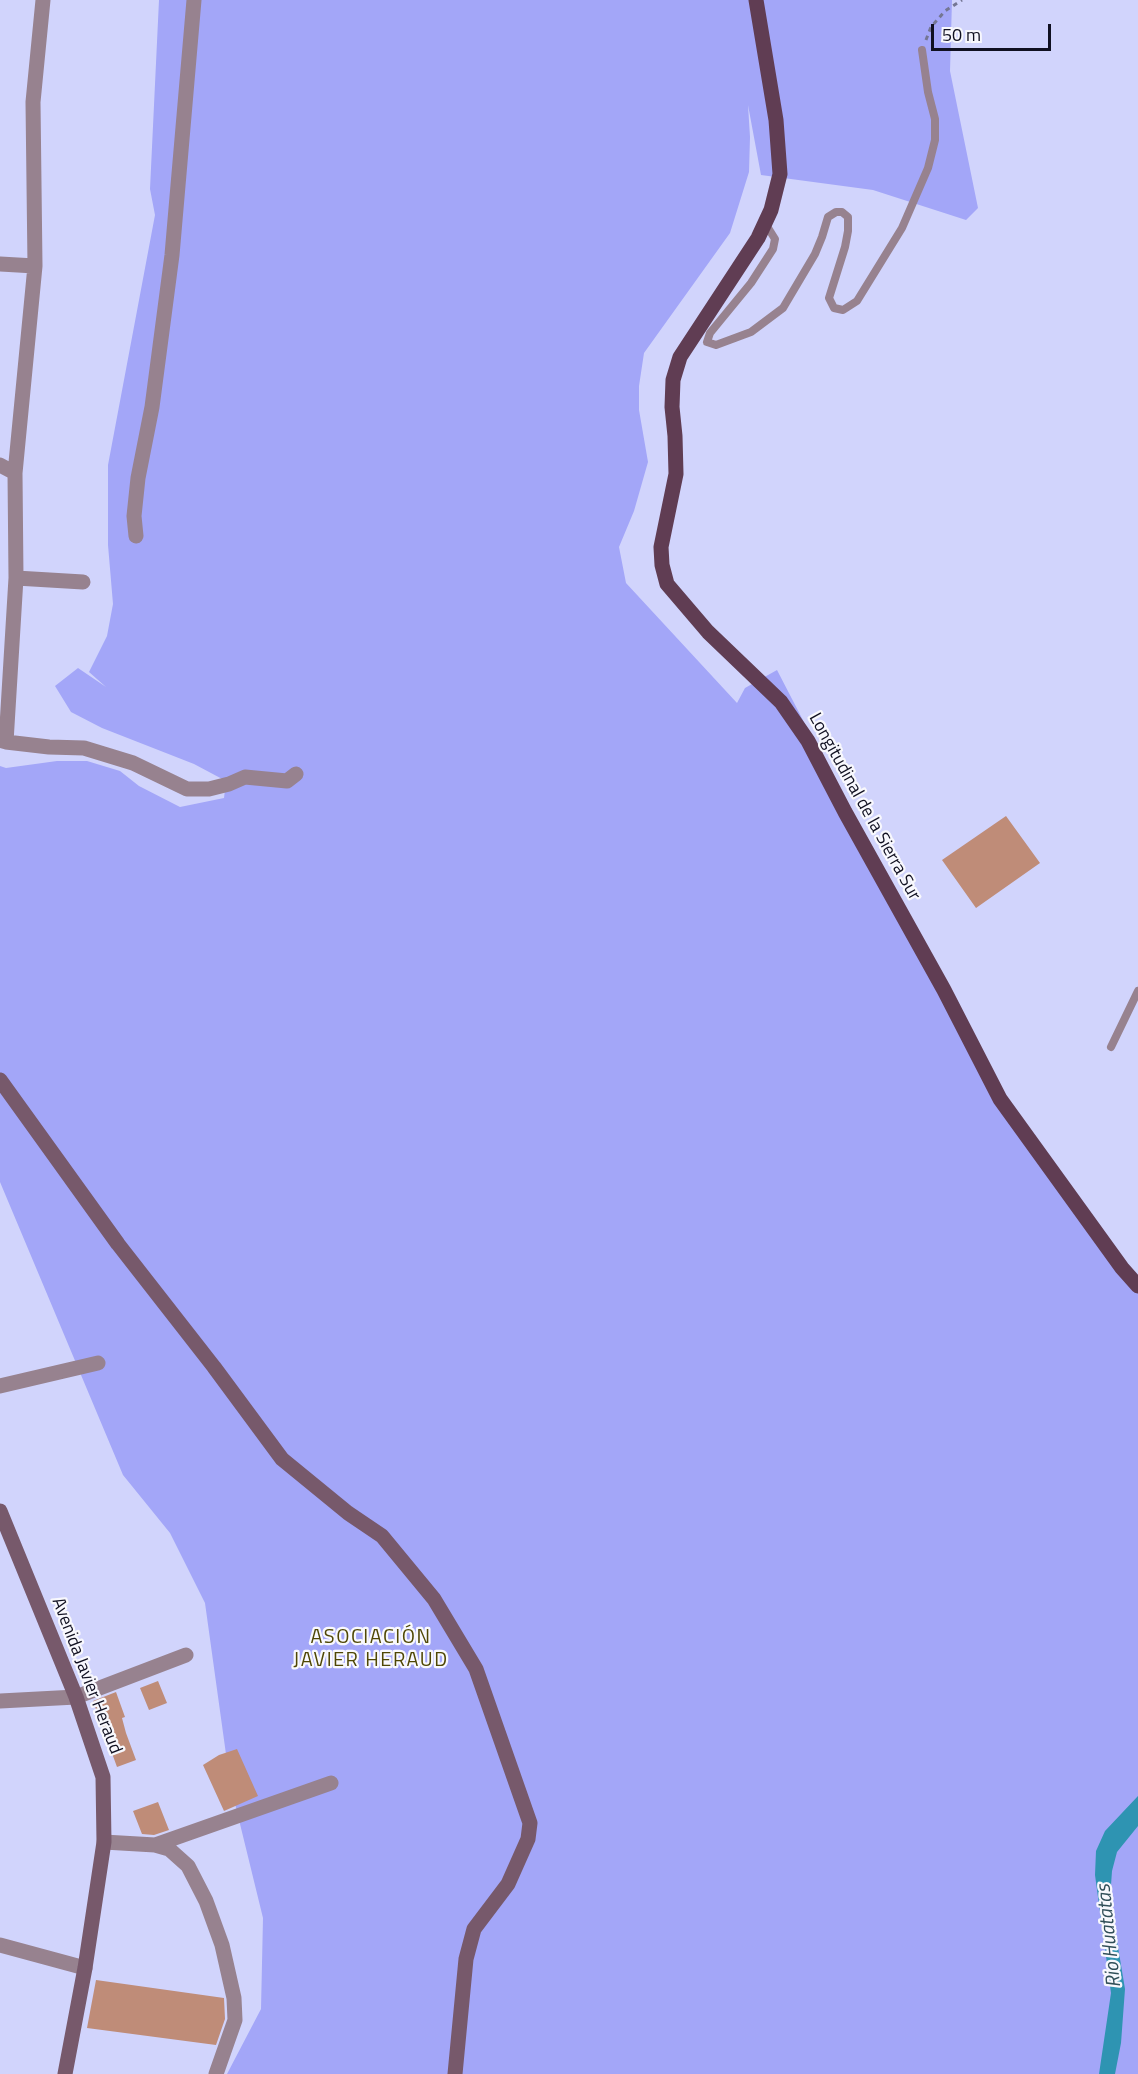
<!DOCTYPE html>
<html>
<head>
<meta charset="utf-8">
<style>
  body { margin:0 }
  #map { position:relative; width:1138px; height:2074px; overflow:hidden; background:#d1d4fc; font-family:"Titillium Web",sans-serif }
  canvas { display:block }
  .scale { position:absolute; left:931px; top:24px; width:120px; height:27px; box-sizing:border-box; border:3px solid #101021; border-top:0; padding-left:8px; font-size:18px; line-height:21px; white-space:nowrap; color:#101021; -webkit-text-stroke:4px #f8f8fd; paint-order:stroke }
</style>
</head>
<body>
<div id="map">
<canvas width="1138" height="2074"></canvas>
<div class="scale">50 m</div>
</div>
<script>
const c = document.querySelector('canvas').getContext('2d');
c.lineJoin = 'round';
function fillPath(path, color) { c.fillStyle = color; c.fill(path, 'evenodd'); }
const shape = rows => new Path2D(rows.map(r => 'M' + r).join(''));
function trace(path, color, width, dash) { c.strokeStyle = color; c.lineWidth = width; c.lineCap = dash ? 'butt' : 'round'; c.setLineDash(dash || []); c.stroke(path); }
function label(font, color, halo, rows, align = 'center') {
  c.font = font + ' "Titillium Web",sans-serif'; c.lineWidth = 4.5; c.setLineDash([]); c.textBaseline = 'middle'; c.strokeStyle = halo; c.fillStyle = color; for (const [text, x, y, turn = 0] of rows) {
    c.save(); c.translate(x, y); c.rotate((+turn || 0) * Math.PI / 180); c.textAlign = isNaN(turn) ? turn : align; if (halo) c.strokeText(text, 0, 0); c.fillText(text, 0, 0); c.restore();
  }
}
const green = shape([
  [159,0,952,0,950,71,978,208,966,220,873,190,761,175,748,105,750,137,749,172,730,233,644,353,639,386,639,410,648,462,634,511,619,547,626,583,737,703,745,688,777,670,967,1037,1111,1253,1138,1276,1138,2074,227,2074,261,2009,263,1918,230,1783,205,1603,170,1533,123,1475,0,1182,0,766,6,768,57,761,87,761,120,771,139,786,180,807,224,798,226,781,194,764,102,728,71,712,55,686,78,668,106,687,89,672,107,636,113,604,108,545,108,465,155,215,150,189]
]);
const water = shape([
  [1138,1796,1138,1826,1117,1852,1112,1871,1110,1899,1125,1989,1121,2043,1115,2074,1099,2074,1111,1993,1095,1875,1096,1851,1105,1831]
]);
const building = shape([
  [1006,816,1040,863,976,908,942,860],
  [158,1681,167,1703,149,1710,140,1688],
  [116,1692,125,1717,122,1718,126,1733,136,1760,117,1767,93,1701],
  [237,1749,258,1796,224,1811,203,1765,219,1755],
  [158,1802,169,1830,154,1835,142,1834,133,1811],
  [96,1980,224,1998,225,2019,216,2045,87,2028]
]);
const path = shape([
  [926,40,931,27,945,11,962,0]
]);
const service = shape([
  [765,223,775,239,773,249,751,283,710,333,707,342,716,345,751,332,783,308,815,254,822,237,828,217,836,212,842,212,848,217,848,231,845,247,829,298,834,308,843,310,857,301,902,228,928,168,935,140,935,119,928,92,922,50],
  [1111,1047,1138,991]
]);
const minor = shape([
  [0,264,35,266,15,473,16,578,6,742],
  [35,266,33,102,43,0],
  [0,465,15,473],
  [136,536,134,516,138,478,152,407,172,255,194,0],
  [16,578,83,582],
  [0,740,6,742,49,747,84,748,133,763,187,789,209,789,229,784,245,777,287,781,296,774],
  [0,1386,98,1363],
  [0,1701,76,1697,186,1655],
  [104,1842,155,1845,169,1849,188,1866,206,1901,222,1945,234,1998,235,2020,216,2074],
  [155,1845,331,1783]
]);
const tertiary = shape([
  [0,1945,85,1968]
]);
const secondary = shape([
  [0,1080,118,1244,214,1367,282,1459,348,1513,382,1536,434,1599,476,1669,530,1823,528,1839,508,1884,474,1929,466,1959,455,2074],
  [0,1511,76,1697,103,1777,104,1842,85,1968,65,2074]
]);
const primary = shape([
  [756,0,776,120,780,174,771,210,758,238,680,357,673,380,672,407,675,436,676,474,661,547,662,565,667,584,708,632,781,702,808,741,845,812,944,990,1000,1099,1122,1268,1138,1286]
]);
const streetNames = [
  ["Longitudinal de la Sierra Sur",864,807,61],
  ["Avenida Javier Heraud",86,1676,69]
];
const neighbourhoodNames = [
  ["ASOCIACIÓN",371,1638],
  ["JAVIER HERAUD",371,1661]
];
const waterNames = [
  ["Rio Huatatas",1110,1936,-96]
];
fillPath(green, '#a3a6f8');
fillPath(water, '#2e94b2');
fillPath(building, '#bf8c78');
trace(path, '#747693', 3, [4.5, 4.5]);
trace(service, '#97828f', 8);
trace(minor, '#97828f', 15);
trace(tertiary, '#97828f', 15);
trace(secondary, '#77596b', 15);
trace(primary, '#603d53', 15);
label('18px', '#101021', '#f8f8fd', streetNames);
c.letterSpacing = '1.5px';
label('20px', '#4f4704', '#f8f8fd', neighbourhoodNames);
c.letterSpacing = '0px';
label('italic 20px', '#304e58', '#f8f8fd', waterNames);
</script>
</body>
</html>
